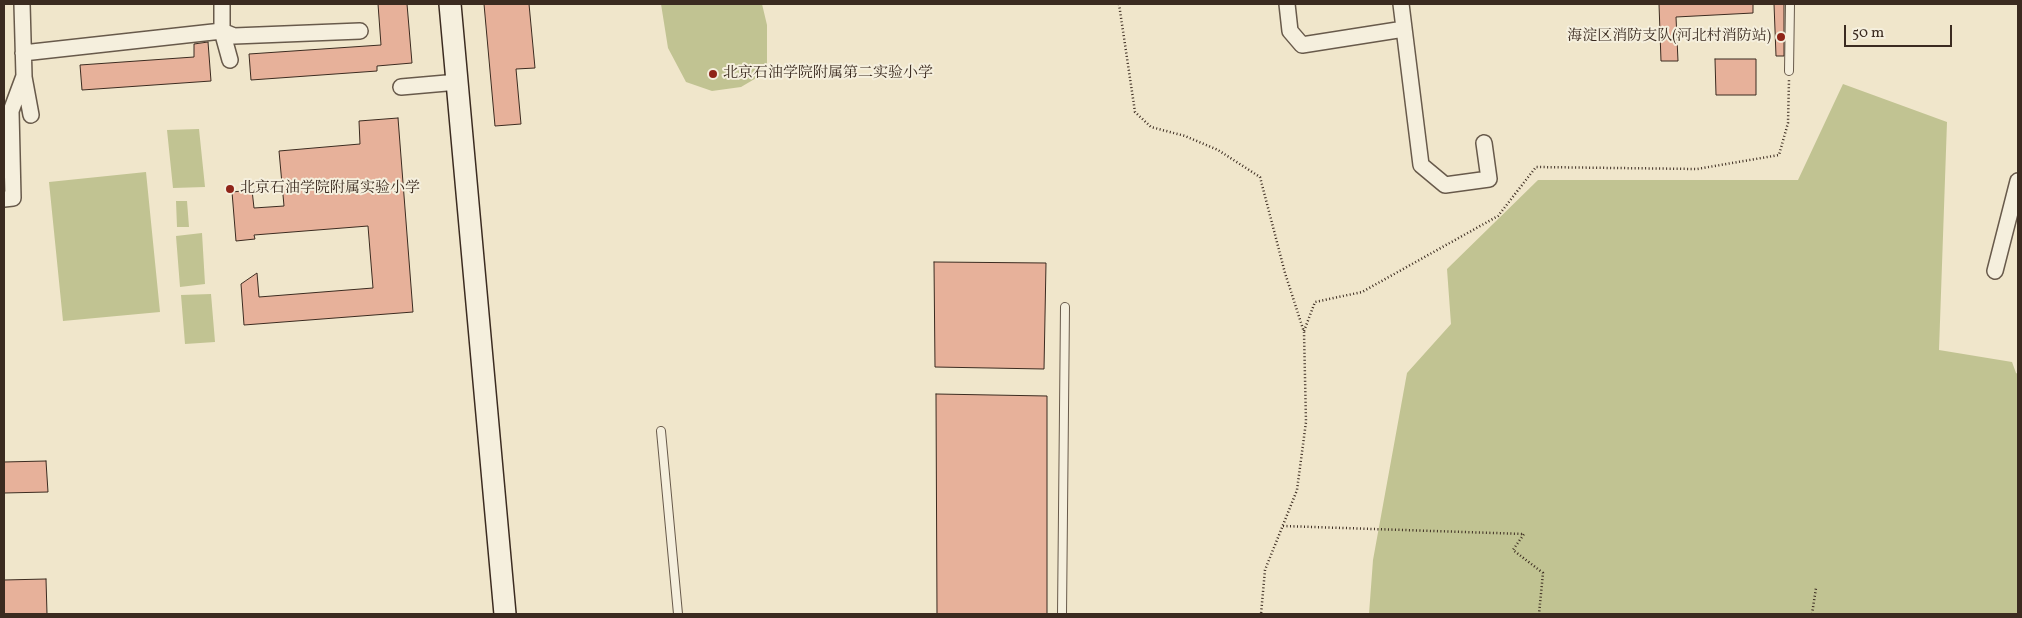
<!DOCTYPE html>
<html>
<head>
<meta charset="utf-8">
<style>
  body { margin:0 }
  #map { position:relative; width:2022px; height:618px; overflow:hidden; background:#f0e6cb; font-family:Vollkorn,serif }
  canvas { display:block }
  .frame { position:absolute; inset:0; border:5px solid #3b2b20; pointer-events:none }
  .scale { position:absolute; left:1844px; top:25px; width:108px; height:22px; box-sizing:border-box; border:2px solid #3b2b20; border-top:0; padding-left:6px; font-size:15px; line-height:18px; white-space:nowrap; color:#3b2b20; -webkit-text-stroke:4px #f5efdd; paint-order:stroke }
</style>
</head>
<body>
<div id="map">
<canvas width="2022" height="618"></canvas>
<div class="frame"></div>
<div class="scale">50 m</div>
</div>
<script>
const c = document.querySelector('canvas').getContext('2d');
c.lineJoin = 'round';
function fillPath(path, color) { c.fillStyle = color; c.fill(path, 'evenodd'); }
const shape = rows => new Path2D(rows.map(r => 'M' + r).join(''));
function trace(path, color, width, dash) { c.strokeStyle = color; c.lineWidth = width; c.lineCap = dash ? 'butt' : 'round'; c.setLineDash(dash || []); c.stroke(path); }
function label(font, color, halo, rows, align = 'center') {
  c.font = font + ' Vollkorn,"Noto Serif SC",serif'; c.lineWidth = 4; c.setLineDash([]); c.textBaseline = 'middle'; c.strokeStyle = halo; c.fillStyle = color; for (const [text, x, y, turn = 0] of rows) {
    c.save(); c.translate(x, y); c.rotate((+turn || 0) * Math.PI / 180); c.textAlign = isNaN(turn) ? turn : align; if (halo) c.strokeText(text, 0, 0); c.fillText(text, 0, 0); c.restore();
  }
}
const green = shape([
  [661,4,762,4,767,25,767,64,758,77,741,87,712,91,686,82,668,48],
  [1843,84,1947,122,1939,350,2012,362,2016,373,2018,374,2018,614,1369,614,1373,560,1407,373,1451,324,1447,269,1538,180,1798,180],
  [199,129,205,187,173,188,167,130],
  [146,172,160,312,63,321,49,182],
  [176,201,187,201,189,227,177,227],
  [202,233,205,284,180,287,176,236],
  [211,294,215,342,185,344,181,295]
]);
const building = shape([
  [378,4,407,4,412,63,377,66,377,71,251,80,249,54,381,45,378,4],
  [484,4,529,4,535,68,516,69,521,124,495,126,484,4],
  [1659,4,1753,4,1753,13,1676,17,1678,61,1661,61,1659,4],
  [1774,4,1784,4,1784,56,1776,56,1774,4],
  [208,42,211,81,82,90,80,65,194,57,194,44,208,42],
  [1715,59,1756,59,1756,95,1716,95,1715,59],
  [398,118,413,312,244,325,241,284,257,273,259,297,373,288,368,226,254,235,255,239,236,241,232,192,252,190,254,208,284,206,279,151,360,144,359,121,398,118],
  [934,262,1046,263,1044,369,935,367,934,262],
  [936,394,1047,396,1047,614,937,614,936,394],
  [46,461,48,492,4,493,4,462,46,461],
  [46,579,47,614,4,614,4,580,46,579]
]);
const path = shape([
  [1119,4,1135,112,1151,127,1185,136,1218,150,1260,177,1285,273,1304,332,1306,422,1297,490,1265,570,1261,614],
  [1304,331,1315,302,1362,292,1498,216,1536,167,1697,169,1779,155,1788,123,1789,80],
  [1283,526,1524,534,1513,550,1543,573,1539,614],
  [1812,614,1816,588]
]);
const lane = shape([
  [1789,71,1790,4],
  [661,431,678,614],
  [1062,614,1065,307]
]);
const street = shape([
  [222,4,222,31,230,60],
  [1287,4,1290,31,1302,45,1404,29],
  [1401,4,1421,165,1445,185,1489,179,1484,143],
  [23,53,222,31,234,36,360,31],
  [24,77,31,115],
  [401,87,458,82],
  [4,199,13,198,11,111,24,76,22,4],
  [1995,271,2018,181]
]);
const secondary = shape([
  [450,4,505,614]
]);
const markers = [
  [1781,37,5,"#8f2418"],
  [713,74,5,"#8f2418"],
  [230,189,5,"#8f2418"]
];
const poiNames = [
  ["海淀区消防支队(河北村消防站)",1771,37,"right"],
  ["北京石油学院附属第二实验小学",723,74],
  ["北京石油学院附属实验小学",240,189]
];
fillPath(green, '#c1c392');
fillPath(building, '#e7b19a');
trace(building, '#3b2b20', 1);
trace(lane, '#685a4b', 10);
trace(street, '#685a4b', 18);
trace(secondary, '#3b2b20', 24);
trace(path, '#3b2b20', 2.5, [1, 2.5]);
trace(lane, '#f5efdd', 8);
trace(street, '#f5efdd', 15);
trace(secondary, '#f5efdd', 21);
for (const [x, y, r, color] of markers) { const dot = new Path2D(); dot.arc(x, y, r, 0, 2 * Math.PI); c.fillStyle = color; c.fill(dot); trace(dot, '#f5efdd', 2); }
label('15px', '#3b2b20', '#f5efdd', poiNames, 'left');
</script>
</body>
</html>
